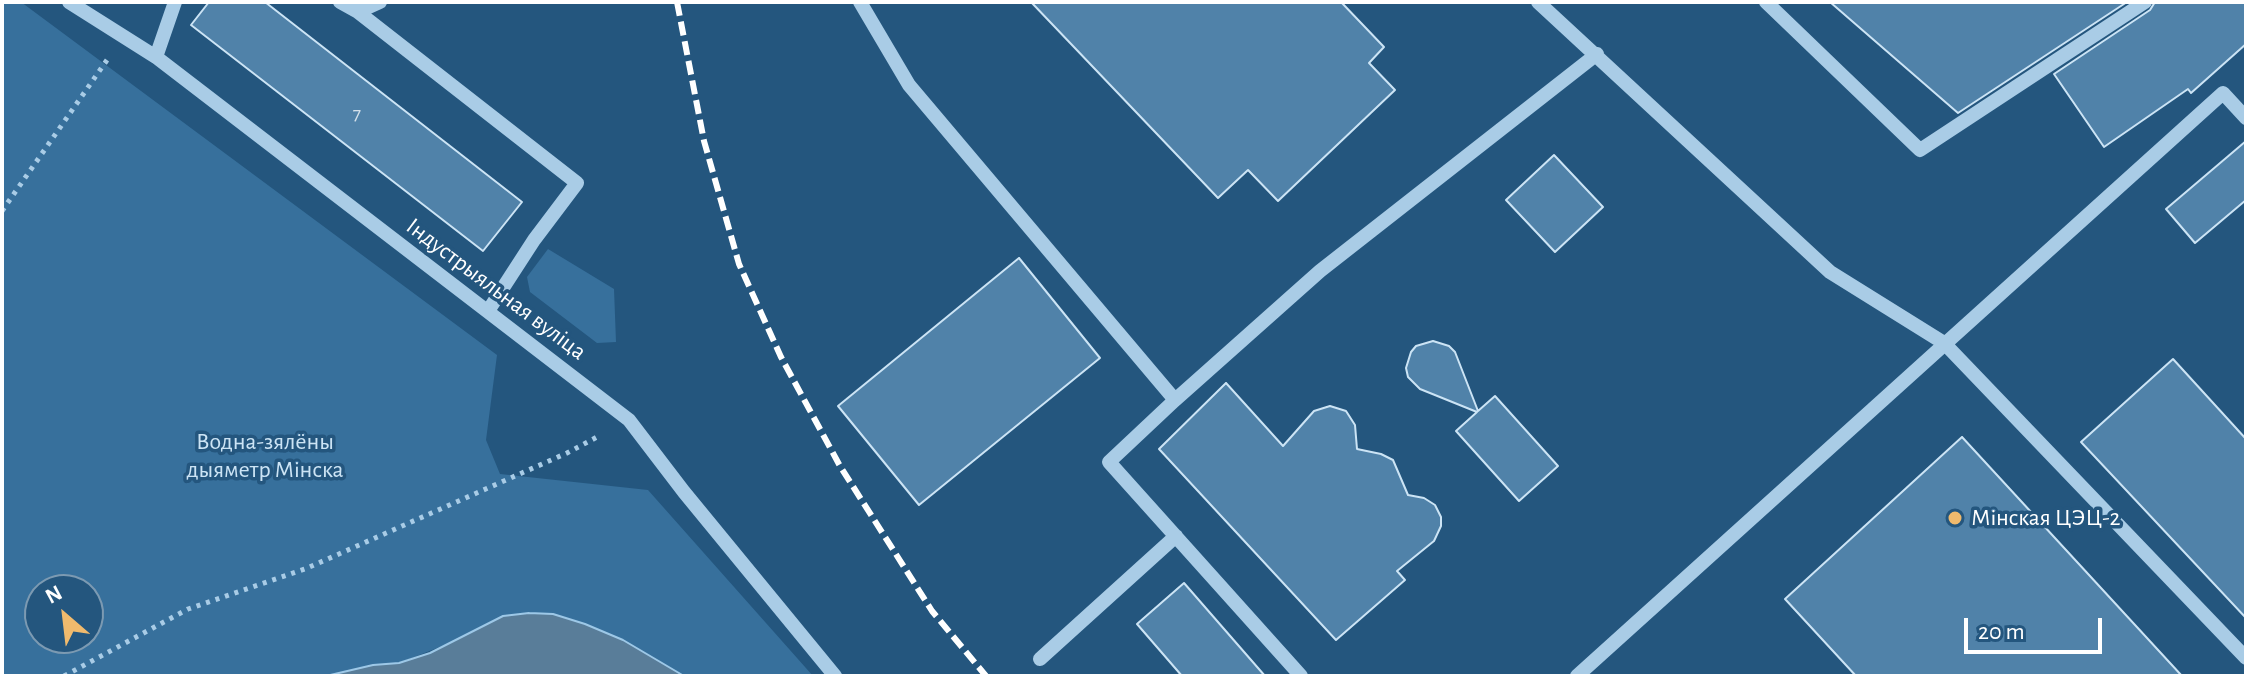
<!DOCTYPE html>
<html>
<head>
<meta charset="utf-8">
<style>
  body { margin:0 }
  #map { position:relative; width:2248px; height:678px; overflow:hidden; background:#24567e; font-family:"Alegreya Sans",sans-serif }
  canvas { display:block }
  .frame { position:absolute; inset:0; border:4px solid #fff; pointer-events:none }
  .north { position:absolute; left:24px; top:574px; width:80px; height:80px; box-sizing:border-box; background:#24567e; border:2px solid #7c9ab2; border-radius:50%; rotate:332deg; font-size:22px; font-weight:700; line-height:32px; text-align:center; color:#fff }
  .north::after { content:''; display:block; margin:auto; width:28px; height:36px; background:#f0ba6d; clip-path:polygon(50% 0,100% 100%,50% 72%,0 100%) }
  .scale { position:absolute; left:1964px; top:618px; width:138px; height:36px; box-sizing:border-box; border:4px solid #fff; border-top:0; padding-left:10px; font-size:24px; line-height:28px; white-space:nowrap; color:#fff; -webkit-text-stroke:6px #24567e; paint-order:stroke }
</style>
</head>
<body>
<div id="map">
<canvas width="2248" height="678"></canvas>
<div class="frame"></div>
<div class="north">N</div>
<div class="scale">20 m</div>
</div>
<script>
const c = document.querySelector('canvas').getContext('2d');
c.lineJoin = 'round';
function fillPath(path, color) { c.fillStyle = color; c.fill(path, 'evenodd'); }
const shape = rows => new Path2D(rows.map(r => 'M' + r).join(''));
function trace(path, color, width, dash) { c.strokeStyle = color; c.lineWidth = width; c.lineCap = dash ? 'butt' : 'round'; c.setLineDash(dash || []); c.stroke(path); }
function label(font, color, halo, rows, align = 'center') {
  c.font = font + ' "Alegreya Sans",sans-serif'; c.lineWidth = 7; c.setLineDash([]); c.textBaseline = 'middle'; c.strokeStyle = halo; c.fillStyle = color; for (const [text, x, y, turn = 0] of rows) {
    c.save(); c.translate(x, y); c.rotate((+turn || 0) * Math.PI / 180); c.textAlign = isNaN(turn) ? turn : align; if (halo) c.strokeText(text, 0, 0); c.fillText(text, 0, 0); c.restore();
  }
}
const green = shape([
  [2,2,21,2,497,355,486,440,500,474,648,490,813,676,684,676,623,640,585,624,455,641,399,663,373,665,326,676,2,676],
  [40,590,88,590,88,638,40,638],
  [548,249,614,289,616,342,597,343,530,292,527,277]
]);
const water = shape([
  [529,613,553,614,585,624,623,640,684,676,326,676,373,665,399,663,430,653,503,616,529,613]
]);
const building = shape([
  [209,2,265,2,522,202,483,251,191,25,209,2],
  [1031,2,1341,2,1384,47,1369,63,1395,90,1278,201,1248,170,1218,198,1031,2],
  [1830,2,2127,2,1958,113,1830,2],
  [2155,2,2246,2,2246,44,2191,93,2188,89,2104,147,2054,74,2150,10,2155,2],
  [2246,141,2246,200,2195,243,2166,209,2246,141],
  [1554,155,1603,207,1555,252,1506,200,1554,155],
  [1019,258,1100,358,919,505,838,406,1019,258],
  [1433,341,1449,346,1455,352,1478,411,1495,396,1558,466,1519,501,1456,431,1477,412,1420,389,1408,377,1406,368,1411,352,1416,346,1433,341],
  [2173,359,2246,439,2246,618,2081,442,2173,359],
  [1226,383,1283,446,1314,411,1330,406,1346,411,1355,425,1357,449,1381,454,1393,460,1408,495,1424,498,1435,505,1441,517,1441,526,1434,541,1397,571,1405,580,1336,640,1159,449,1226,383],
  [1962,437,2182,676,1856,676,1785,599,1962,437],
  [1184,583,1265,676,1182,676,1137,624,1184,583]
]);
const path = shape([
  [2,211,107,60],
  [64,676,188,609,305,569,567,453,599,436]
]);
const minor = shape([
  [69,2,156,57,629,420,684,492,835,676],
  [340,2,358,12,577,183,534,240,488,311],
  [860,2,909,85,1175,400,1320,271,1597,54],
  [1538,2,1830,272,1944,343,2246,658],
  [1766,2,1920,150,2145,2],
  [358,12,380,2],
  [156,57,175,2],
  [1175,400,1109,462,1301,676],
  [1040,659,1176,536],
  [1577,676,2223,93,2246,118]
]);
const rail = shape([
  [677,2,704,141,739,264,781,357,840,466,932,611,986,676]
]);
const markers = [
  [1955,518,8,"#f0ba6d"]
];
const numberNames = [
  ["7",357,114]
];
const streetNames = [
  ["Індустрыяльная вуліца",496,289,37]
];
const parkNames = [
  ["Водна-зялёны",265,442],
  ["дыяметр Мінска",265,470]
];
const poiNames = [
  ["Мінская ЦЭЦ-2",1971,518]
];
fillPath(green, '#37709c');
fillPath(water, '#597d99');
trace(water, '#9dc8e7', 2);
fillPath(building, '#5082a9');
trace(building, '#cce4f5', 2);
trace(path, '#a9cce6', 5, [4, 6]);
trace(minor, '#a9cce6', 14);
trace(rail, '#fff', 6, [14, 6]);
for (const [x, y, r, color] of markers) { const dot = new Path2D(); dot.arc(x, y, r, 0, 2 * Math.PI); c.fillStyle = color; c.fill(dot); trace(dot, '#24567e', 3); }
label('20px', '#d3e0ea', null, numberNames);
label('24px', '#fff', '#24567e', streetNames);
label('24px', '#cce4f5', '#24567e', parkNames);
label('24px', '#fff', '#24567e', poiNames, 'left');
</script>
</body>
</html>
